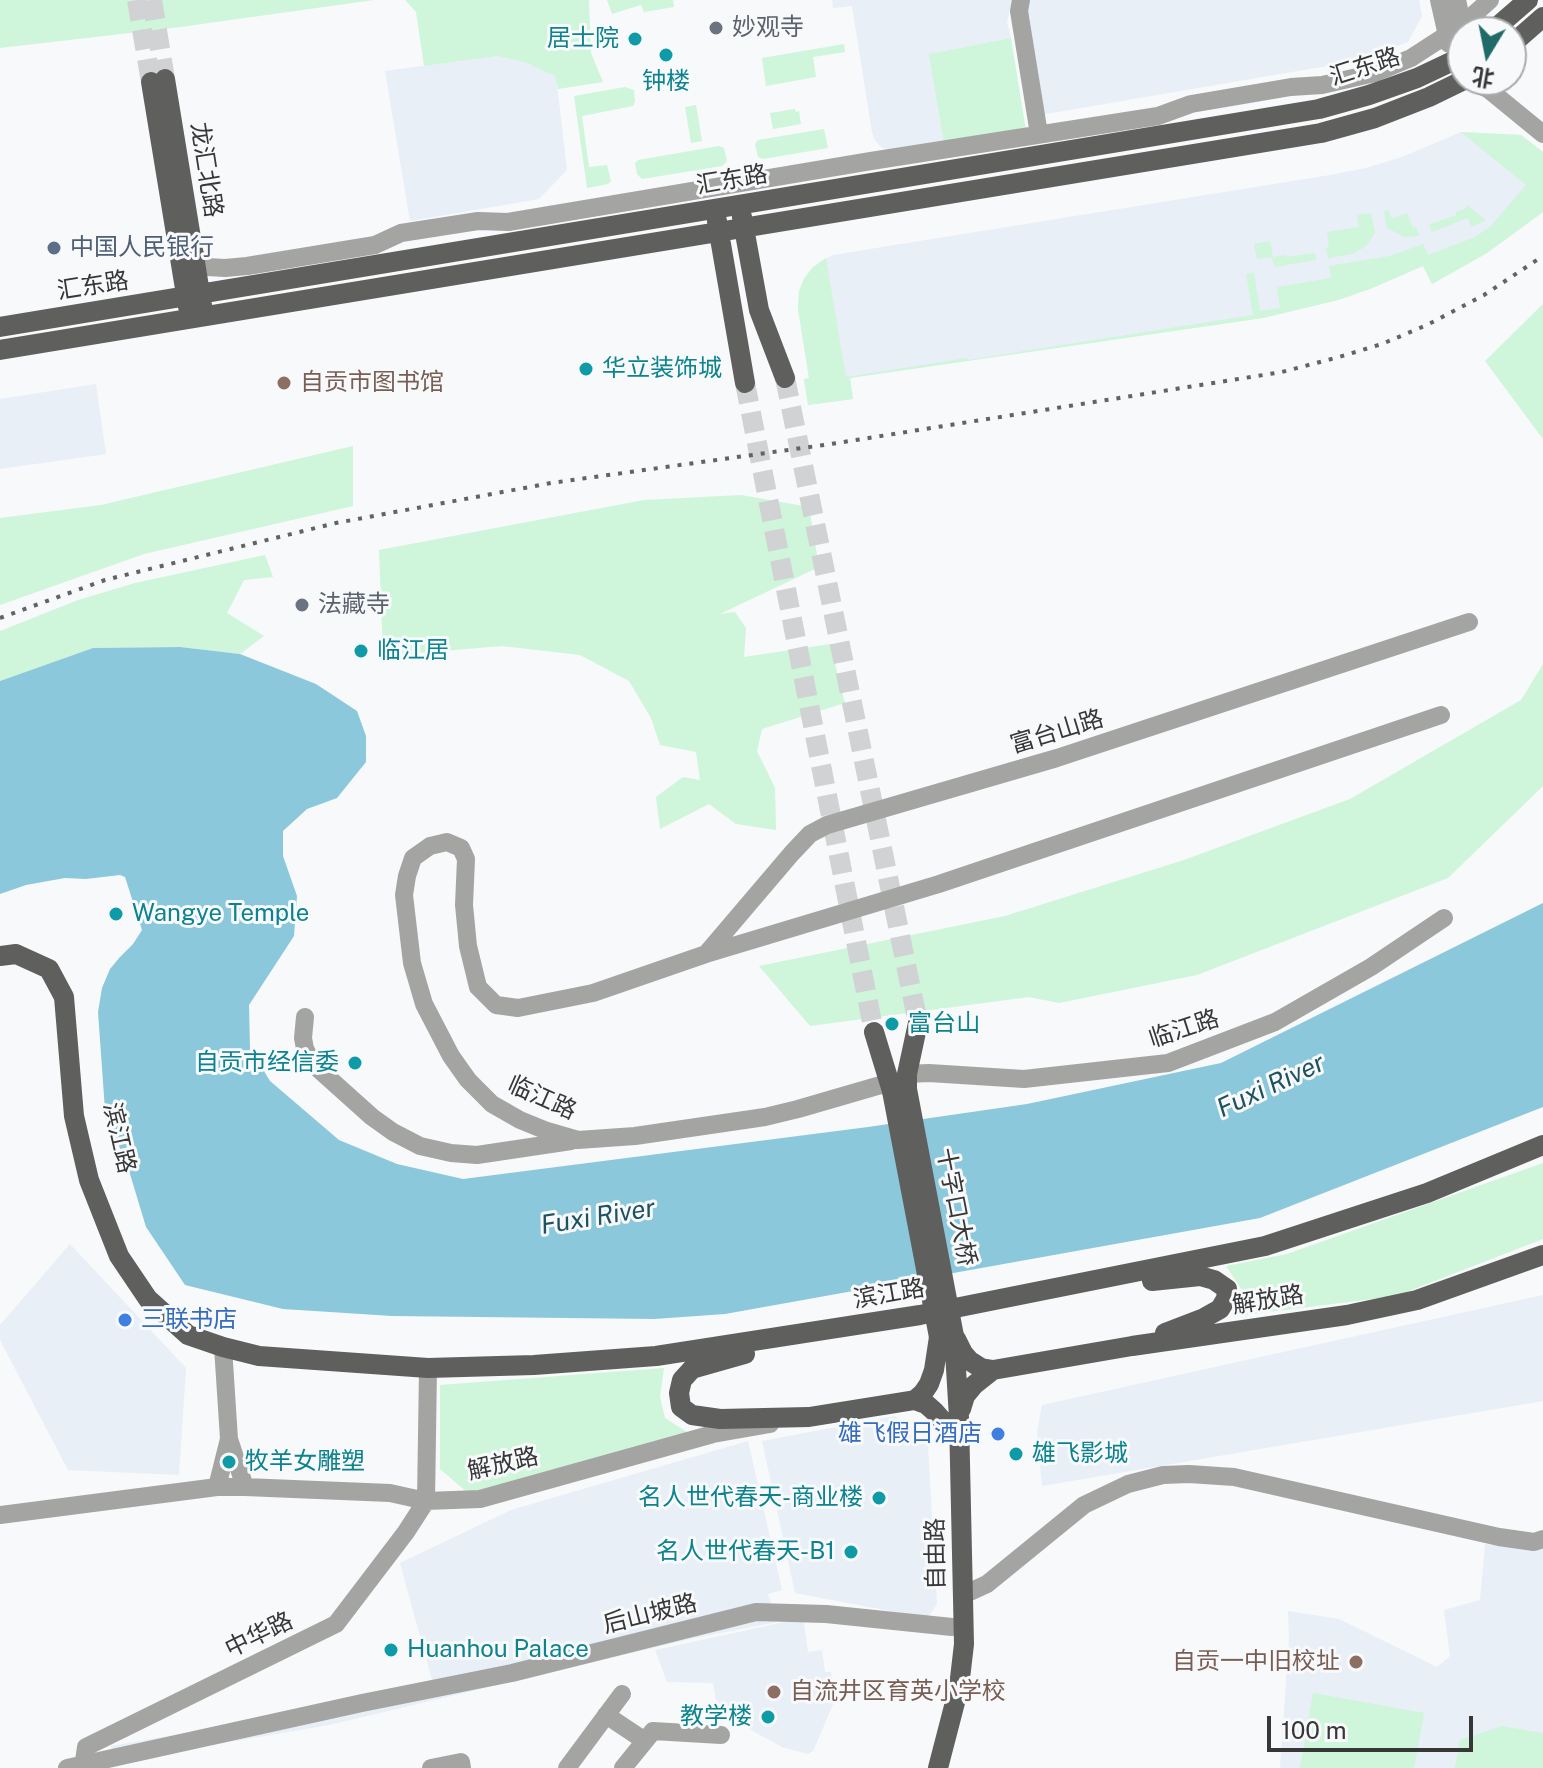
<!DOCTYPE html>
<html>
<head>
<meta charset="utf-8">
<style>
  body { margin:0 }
  #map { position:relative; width:1543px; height:1768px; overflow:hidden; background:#f7f9fa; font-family:"Public Sans","Noto Sans SC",sans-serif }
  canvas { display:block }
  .north { position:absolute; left:1447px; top:16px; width:80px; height:80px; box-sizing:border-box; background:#f7f9fa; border:2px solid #aaabac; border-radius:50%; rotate:190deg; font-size:22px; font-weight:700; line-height:32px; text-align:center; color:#373738 }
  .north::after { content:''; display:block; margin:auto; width:28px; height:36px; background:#206b68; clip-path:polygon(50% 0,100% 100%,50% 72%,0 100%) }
  .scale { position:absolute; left:1267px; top:1716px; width:206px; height:36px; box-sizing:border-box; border:4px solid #373738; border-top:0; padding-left:10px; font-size:24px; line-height:28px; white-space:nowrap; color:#373738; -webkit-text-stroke:6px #f7f9fa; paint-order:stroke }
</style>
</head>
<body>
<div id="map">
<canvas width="1543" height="1768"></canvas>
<div class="north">北</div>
<div class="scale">100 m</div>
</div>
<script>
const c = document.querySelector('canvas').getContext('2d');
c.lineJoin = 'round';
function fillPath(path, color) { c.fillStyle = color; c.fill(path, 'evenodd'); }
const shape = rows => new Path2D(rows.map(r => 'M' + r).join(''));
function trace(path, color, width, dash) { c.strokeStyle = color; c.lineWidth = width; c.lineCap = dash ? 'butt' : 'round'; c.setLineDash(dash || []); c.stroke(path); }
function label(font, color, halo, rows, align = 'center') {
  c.font = font + ' "Public Sans","Noto Sans SC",sans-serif'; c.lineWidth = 6; c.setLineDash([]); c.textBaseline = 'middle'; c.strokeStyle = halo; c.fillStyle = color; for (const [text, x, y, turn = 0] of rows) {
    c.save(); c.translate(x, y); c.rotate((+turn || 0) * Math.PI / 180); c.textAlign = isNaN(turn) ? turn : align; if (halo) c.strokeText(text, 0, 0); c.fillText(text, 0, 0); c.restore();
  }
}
const built = shape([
  [832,0,1012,0,1007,22,1011,38,930,54,944,144,890,151,881,147,875,140,872,132,852,6,833,8],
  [1031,0,1419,0,1422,16,1408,42,1362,60,1040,115,1022,17],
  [498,56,527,63,556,76,567,170,539,199,410,221,385,71],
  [1461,132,1521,135,1543,152,1543,212,1487,253,1432,284,1423,266,1370,289,1338,300,1263,318,850,378,853,399,808,405,804,379,809,378,798,309,799,291,804,279,812,268,821,261,833,255,1330,175,1366,168,1402,157],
  [96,384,106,454,0,469,0,399],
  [70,1244,186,1368,179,1475,68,1470,0,1340,0,1325],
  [1543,1295,1543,1401,1042,1486,1037,1432,1042,1405],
  [895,1416,928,1446,937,1604,927,1618,795,1593,762,1441],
  [748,1441,782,1590,768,1594,777,1622,695,1638,329,1725,113,1762,111,1746,242,1723,367,1696,432,1680,400,1563,511,1510],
  [1485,1544,1543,1549,1543,1768,1280,1768,1289,1639,1288,1611,1339,1619,1437,1667,1450,1656,1444,1610,1480,1600],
  [803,1618,808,1652,822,1650,825,1672,831,1672,835,1700,813,1751,808,1754,782,1747,718,1712,713,1683,667,1682,655,1650]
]);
const green = shape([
  [0,0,374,0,173,28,0,48],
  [405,0,589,0,591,53,603,82,558,89,555,76,527,63,498,56,424,66,416,12],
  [607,0,673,0,674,7,644,12,641,5,612,14],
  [1011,38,1026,131,944,144,929,54],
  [844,44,845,52,813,57,816,77,766,86,762,58],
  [625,87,634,90,635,101,633,106,582,116,589,167,607,165,611,181,608,184,587,188,574,96],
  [696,105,702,141,691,143,685,107],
  [795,109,796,112,799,111,801,124,773,129,770,113],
  [824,129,828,148,763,159,758,157,755,144,758,140],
  [1461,132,1521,135,1543,152,1543,212,1487,253,1432,284,1423,266,1370,289,1338,300,1263,318,850,378,853,399,808,405,804,379,809,378,798,309,799,291,804,279,812,268,826,258,846,377,967,358,968,360,1253,315,1246,274,1254,273,1260,311,1280,308,1277,287,1331,278,1329,266,1390,256,1423,244,1428,255,1475,237,1491,226,1526,185],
  [719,146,724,148,727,161,722,166,642,179,637,174,635,163,638,160],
  [1466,204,1486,220,1472,227,1468,218,1432,232,1429,225,1456,215,1456,212,1467,208],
  [1388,210,1392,219,1407,213,1413,228,1416,227,1420,236,1404,237,1389,229,1387,227,1384,211],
  [1371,213,1375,233,1366,246,1352,254,1328,258,1326,248,1329,247,1327,232,1359,227,1357,215],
  [1270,241,1273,257,1285,255,1286,257,1315,253,1316,260,1274,267,1272,257,1257,259,1254,244],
  [1543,304,1543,439,1485,361],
  [353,446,353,506,144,554,0,605,0,518,101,505],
  [741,495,809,507,819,567,720,614,735,612,746,628,744,657,830,644,845,703,762,729,757,751,775,788,776,830,736,824,709,804,660,829,656,797,683,777,700,780,696,752,660,745,651,718,629,681,580,655,502,646,383,656,379,550,644,500],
  [265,555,273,577,244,580,227,613,264,636,240,654,180,647,93,648,0,681,0,631,78,600,135,583],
  [1543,664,1543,786,1448,878,1197,975,1059,1003,1029,997,810,1026,759,966,1005,916,1184,860,1350,799,1521,700],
  [1543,1163,1543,1239,1396,1296,1237,1316,1242,1290,1226,1266,1287,1254],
  [664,1368,660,1397,665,1418,687,1432,468,1493,440,1469,440,1385],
  [1313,1693,1424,1713,1414,1768,1300,1768],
  [1502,1726,1543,1733,1543,1768,1455,1768,1460,1740]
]);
const water = shape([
  [180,647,240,654,316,684,357,711,366,736,366,762,337,798,307,809,283,831,283,856,297,896,294,936,249,1005,250,1048,270,1081,339,1140,397,1164,463,1179,868,1127,1027,1104,1221,1063,1543,903,1543,1107,1260,1218,725,1314,654,1319,392,1316,283,1309,185,1285,146,1227,130,1174,105,1110,98,1012,102,988,110,969,120,957,133,944,142,930,125,877,120,875,86,879,65,878,26,885,0,894,0,681,93,648]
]);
const majorTunnel = shape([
  [137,0,151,82],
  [152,0,165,79],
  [785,378,918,1023],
  [745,383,874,1032]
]);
const minor = shape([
  [1021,0,1019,11,1039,134],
  [1439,0,1449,44],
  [1457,0,1464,32],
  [1469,80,1488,89,1543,134],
  [194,254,207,267,225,268,247,266,375,245,401,233,478,221,508,222,871,161,1158,116,1191,104,1291,87,1322,85,1375,73,1411,58,1462,25,1490,0],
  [706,954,792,853,810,834,827,825,1057,758,1469,622],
  [305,1017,303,1038,305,1049,314,1065,372,1117,393,1132,420,1146,451,1153,477,1155,571,1141],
  [907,1074,929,1073,1024,1079,1168,1063,1275,1022,1371,967,1444,918],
  [891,1082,798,1109,765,1117,635,1136,578,1140,547,1131,520,1120,492,1104,468,1080,451,1056,424,1004,412,963,404,895,407,876,413,858,430,846,447,842,461,848,466,859,464,905,468,946,478,987,496,1005,518,1008,593,993,706,954,939,884,1441,715],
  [223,1347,229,1439],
  [217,1487,229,1439,245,1487],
  [0,1515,217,1487,245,1487,390,1493,426,1501,480,1499,713,1434,770,1424],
  [963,1595,987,1584,1084,1505,1128,1484,1163,1475,1189,1474,1234,1477,1499,1537,1534,1542,1543,1539],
  [606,1715,645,1741],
  [67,1768,362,1703,512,1673,756,1612,826,1614,952,1627],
  [83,1768,86,1747,336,1624,406,1532,426,1501,428,1368],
  [431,1768,461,1762,462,1768],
  [567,1768,622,1694],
  [623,1768,653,1731,721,1735]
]);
const major = shape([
  [1491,32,1528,0],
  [1511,45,1543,17],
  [165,79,202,305],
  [151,82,188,307],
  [742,217,759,310,785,378],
  [717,221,745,383],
  [0,327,1319,109,1369,95,1417,78,1453,61,1463,54],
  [0,350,1321,133,1375,118,1429,97,1464,80],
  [0,956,16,954,49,969,64,997,74,1116,89,1180,119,1256,148,1299,188,1335,223,1347,259,1356,428,1368,534,1365,656,1356,920,1315,1265,1246,1427,1193,1543,1145],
  [874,1032,892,1091],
  [907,1089,907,1074,918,1023],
  [1152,1281,1200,1276,1214,1280,1227,1289,1226,1299,1220,1309,1204,1318,1165,1333],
  [939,1337,934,1370,929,1384,923,1393,915,1400,926,1404,935,1412,942,1420,947,1432],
  [956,1339,963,1353,970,1361,981,1368,993,1370,974,1385,965,1396,961,1409],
  [745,1354,692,1369,682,1380,679,1393,681,1407,692,1415,720,1419,809,1417,915,1400],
  [993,1370,1132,1346,1347,1315,1417,1300,1543,1255],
  [938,1768,959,1687,964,1644,959,1418,954,1336]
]);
const rail = shape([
  [0,618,105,580,336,523,551,483,831,444,1282,372,1339,357,1382,344,1427,325,1484,295,1543,256]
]);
const majorBridge = shape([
  [907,1089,954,1336],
  [892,1091,939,1337]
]);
const markers = [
  [716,28,8,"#6b7280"],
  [635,39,8,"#0f9aa8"],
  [666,55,8,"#0f9aa8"],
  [54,248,8,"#5c6f8a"],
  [586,369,8,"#0f9aa8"],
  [284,383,8,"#8d6e63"],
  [302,605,8,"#6b7280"],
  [361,651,8,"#0f9aa8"],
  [116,914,8,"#0f9aa8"],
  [892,1024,8,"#0f9aa8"],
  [355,1063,8,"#0f9aa8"],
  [125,1320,8,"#3f7fe0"],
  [998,1434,8,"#3f7fe0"],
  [1016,1454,8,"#0f9aa8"],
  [229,1462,8,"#0f9aa8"],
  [879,1498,8,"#0f9aa8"],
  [851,1552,8,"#0f9aa8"],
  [391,1650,8,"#0f9aa8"],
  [1356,1662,8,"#8d6e63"],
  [774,1692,8,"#8d6e63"],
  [768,1717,8,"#0f9aa8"]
];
const worshipNames = [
  ["妙观寺",732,28],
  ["法藏寺",318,605]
];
const cultureNames = [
  ["居士院",619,39,"right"],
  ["钟楼",666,82,"center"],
  ["华立装饰城",602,369],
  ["临江居",377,651],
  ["Wangye Temple",132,914],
  ["富台山",908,1024],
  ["自贡市经信委",339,1063,"right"],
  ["雄飞影城",1032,1454],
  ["牧羊女雕塑",245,1462],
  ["名人世代春天-商业楼",863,1498,"right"],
  ["名人世代春天-B1",835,1552,"right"],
  ["Huanhou Palace",407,1650],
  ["教学楼",752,1717,"right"]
];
const streetNames = [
  ["汇东路",1365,67,-18],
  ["龙汇北路",206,170,81],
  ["汇东路",732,180,-10],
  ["汇东路",93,286,-9],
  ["富台山路",1057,732,-17],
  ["临江路",1184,1029,-18],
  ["临江路",542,1098,24],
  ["滨江路",119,1138,77],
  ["十字口大桥",956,1207,79],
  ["滨江路",889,1294,-10],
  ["解放路",1268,1300,-9],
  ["解放路",503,1464,-13],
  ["自由路",936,1554,-91],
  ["后山坡路",650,1614,-14],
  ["中华路",259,1635,-26]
];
const serviceNames = [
  ["中国人民银行",70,248]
];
const educationNames = [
  ["自贡市图书馆",300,383],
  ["自贡一中旧校址",1340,1662,"right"],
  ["自流井区育英小学校",790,1692]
];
const shopNames = [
  ["三联书店",141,1320],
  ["雄飞假日酒店",982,1434,"right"]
];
const waterNames = [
  ["Fuxi River",1271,1086,-25],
  ["Fuxi River",598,1217,-9]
];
fillPath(built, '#e8eff6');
fillPath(green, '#cff5da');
fillPath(water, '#8bc8db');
trace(majorTunnel, '#d1d2d3', 20, [20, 10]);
trace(minor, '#a4a4a3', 18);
trace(major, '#5f5f5e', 20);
trace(rail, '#626364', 4, [4, 8]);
trace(majorBridge, '#5f5f5e', 20);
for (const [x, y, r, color] of markers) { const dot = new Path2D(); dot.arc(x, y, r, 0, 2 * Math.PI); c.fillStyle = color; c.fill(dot); trace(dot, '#f7f9fa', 3); }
label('24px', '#5b616d', '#f7f9fa', worshipNames, 'left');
label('24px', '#0d838f', '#f7f9fa', cultureNames, 'left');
label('24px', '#373738', '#f7f9fa', streetNames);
label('24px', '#4e5e75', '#f7f9fa', serviceNames, 'left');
label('24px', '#785e54', '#f7f9fa', educationNames, 'left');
label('24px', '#366cbe', '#f7f9fa', shopNames, 'left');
label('italic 26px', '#1f5260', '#f7f9fa', waterNames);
</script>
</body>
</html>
